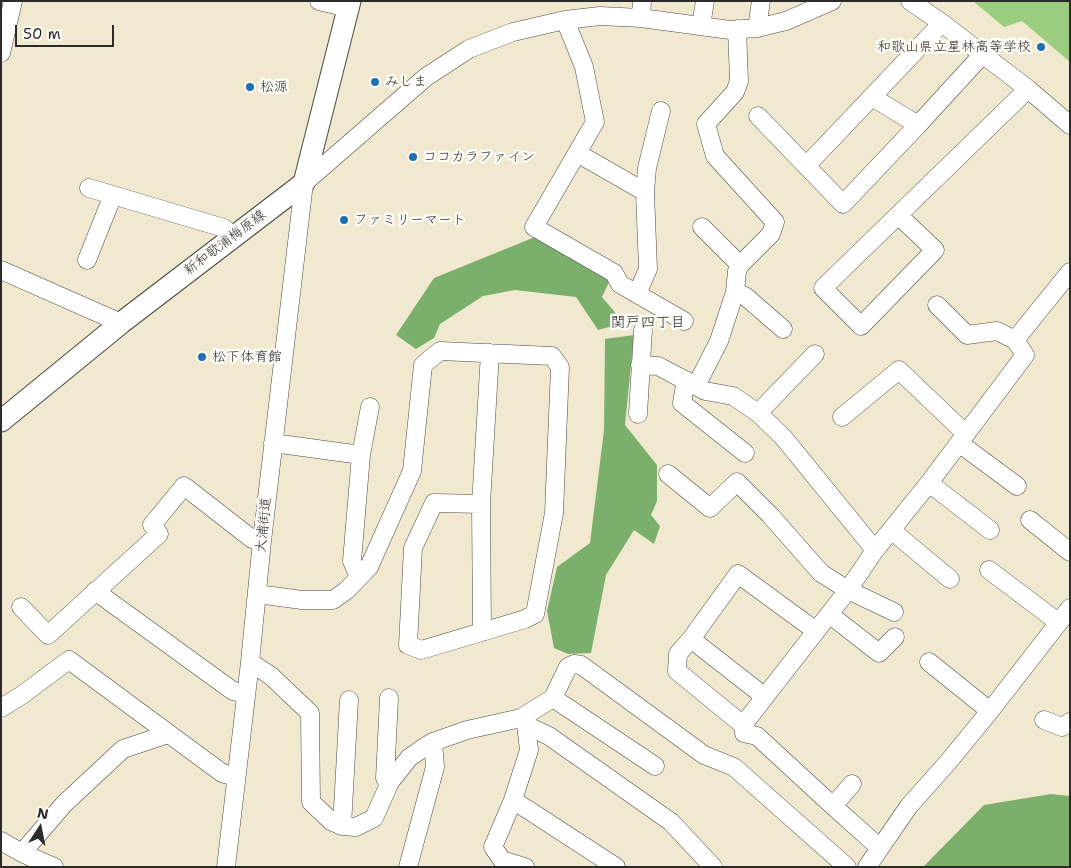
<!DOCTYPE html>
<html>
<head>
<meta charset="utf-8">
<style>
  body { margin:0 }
  #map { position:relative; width:1071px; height:868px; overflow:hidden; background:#f1e9cf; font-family:"Shantell Sans",sans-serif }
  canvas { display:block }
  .frame { position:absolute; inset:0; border:2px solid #2b2b2b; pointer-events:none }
  .north { position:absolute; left:15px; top:803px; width:50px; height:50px; -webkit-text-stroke:4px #fdfcf7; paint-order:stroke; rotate:11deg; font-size:14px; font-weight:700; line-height:20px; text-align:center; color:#2b2b2b }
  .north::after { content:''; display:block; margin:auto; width:18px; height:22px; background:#2b2b2b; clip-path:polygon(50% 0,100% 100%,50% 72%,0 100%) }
  .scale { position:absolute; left:15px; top:25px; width:99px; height:22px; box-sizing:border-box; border:2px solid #2b2b2b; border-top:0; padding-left:6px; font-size:15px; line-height:18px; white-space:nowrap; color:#2b2b2b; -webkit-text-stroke:4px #fdfcf7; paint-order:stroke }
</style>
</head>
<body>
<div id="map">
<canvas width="1071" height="868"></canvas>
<div class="frame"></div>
<div class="north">N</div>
<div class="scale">50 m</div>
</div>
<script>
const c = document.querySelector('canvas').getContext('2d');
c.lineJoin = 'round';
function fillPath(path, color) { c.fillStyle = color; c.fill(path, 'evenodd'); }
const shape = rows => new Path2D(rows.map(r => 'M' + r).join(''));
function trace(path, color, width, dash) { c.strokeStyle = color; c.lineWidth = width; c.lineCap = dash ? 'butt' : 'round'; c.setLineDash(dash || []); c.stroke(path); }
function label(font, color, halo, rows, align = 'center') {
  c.font = font + ' "Shantell Sans","Klee One",sans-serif'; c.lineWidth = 5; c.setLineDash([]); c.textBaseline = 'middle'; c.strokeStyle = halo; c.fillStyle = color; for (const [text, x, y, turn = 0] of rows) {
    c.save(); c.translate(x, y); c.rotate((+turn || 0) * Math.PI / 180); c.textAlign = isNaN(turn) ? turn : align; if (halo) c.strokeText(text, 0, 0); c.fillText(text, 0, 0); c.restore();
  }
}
const green = shape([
  [973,1,1070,1,1070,62,1022,21,1004,27]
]);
const forest = shape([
  [535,237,610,280,602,297,624,323,598,330,576,297,515,290,483,296,440,324,434,338,416,349,396,335,434,278],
  [634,335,625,425,657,465,657,501,651,515,660,526,654,544,634,530,606,575,591,653,568,654,554,648,547,611,557,567,590,543,604,430,605,339],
  [1051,794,1070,796,1070,867,923,867,984,805]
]);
const minor = shape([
  [319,1,348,8],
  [910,1,942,23,1028,89,1070,125],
  [641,18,642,1],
  [565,20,584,67,595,122,534,227,614,273,620,284,684,321],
  [701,26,705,1],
  [757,28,761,1],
  [1,53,13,1],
  [872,97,918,125,983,54],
  [758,116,843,204,918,125],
  [577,153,645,192],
  [807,165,942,23],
  [89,188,224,228,234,237],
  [898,215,935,250,861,326,823,288,1028,89],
  [702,227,740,265],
  [87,260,113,195],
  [1,270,121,323],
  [735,292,745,296,783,329],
  [637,294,648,269,645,192,647,168,661,111],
  [937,305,967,335,997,331,1015,340],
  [640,365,658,366,696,386,719,341,735,292,737,271,740,265,771,234,775,222,715,156,706,124,735,92,739,81,737,29],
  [686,380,682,403,745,453],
  [696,386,705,391,733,396,758,413,815,354],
  [758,413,783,437,875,550],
  [638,414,643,330],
  [842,417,899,370,966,434],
  [273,443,361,455],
  [959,443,1017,486],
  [668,474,710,508,737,482,770,515,821,573,848,590,894,612],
  [929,483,990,530],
  [1030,520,1070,552],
  [891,530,950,579],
  [989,570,1058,622],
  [359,577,352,561,361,455,370,407],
  [95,591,233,691,246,694],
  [257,594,302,600,333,600,347,590,369,567,412,471,423,365,440,351,552,356,560,367,554,513,535,614,525,619,421,650,408,645,413,548,434,503,481,504],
  [21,607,48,635,159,534,152,525,184,486,252,539,262,541],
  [829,614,879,653,895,637],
  [482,632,481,504,490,353],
  [691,639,678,654,677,671,743,725,744,733,757,736,833,806,880,848],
  [250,662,271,676,310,713,311,802,331,821,342,826,356,827,374,818,390,782,409,758,423,748,433,742,467,730,521,718,553,698,568,667,574,664,581,665,704,755,734,767,847,867],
  [929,662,990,711],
  [765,697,691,639,738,574,816,631],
  [389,698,385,778,390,782],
  [553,698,655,766],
  [1,708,22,695,69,660,222,773,236,777],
  [521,718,526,725,549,736,671,822,713,867],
  [1044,720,1062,727,1070,722],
  [743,725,848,590,875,550,929,483,1025,355,1015,340,1070,272],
  [513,800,616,867],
  [833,806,852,784],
  [342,826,349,700],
  [1,841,22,853],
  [54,867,22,853,64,804,123,749,168,734],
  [226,867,250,662,262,541,304,183,426,77,469,49,513,32,565,20,600,16,641,18,730,30,757,28,786,21,832,1],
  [408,867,435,767,433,742],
  [525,867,502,860,493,847,513,800,529,750,526,725],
  [867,867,909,806,949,761,990,711,1070,608]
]);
const major = shape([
  [1,421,121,323,304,183,350,1]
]);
const markers = [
  [1041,47,5,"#1f6fb2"],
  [375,82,5,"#1f6fb2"],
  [250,87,5,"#1f6fb2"],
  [413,157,5,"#1f6fb2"],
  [344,220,5,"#1f6fb2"],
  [202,357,5,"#1f6fb2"]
];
const poiNames = [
  ["和歌山県立星林高等学校",1031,47,"right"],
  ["みしま",385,82],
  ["松源",260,87],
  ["ココカラファイン",423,157],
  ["ファミリーマート",354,220],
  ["松下体育館",212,357]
];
const streetNames = [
  ["新和歌浦梅原線",225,243,-37],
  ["大浦街道",264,525,-84]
];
const neighbourhoodNames = [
  ["関戸四丁目",648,323]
];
fillPath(green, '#9acd7d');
fillPath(forest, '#7bb06c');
trace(minor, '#494844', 19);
trace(major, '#494844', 23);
trace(minor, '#fff', 18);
trace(major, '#fff', 21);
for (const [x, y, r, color] of markers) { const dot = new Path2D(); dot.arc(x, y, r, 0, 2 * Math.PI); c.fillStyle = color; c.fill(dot); trace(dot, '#fdfcf7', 2); }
label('14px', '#2b2b2b', '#fdfcf7', poiNames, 'left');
label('14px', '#2b2b2b', '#fdfcf7', streetNames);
label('15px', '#2b2b2b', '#fdfcf7', neighbourhoodNames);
</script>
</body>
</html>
